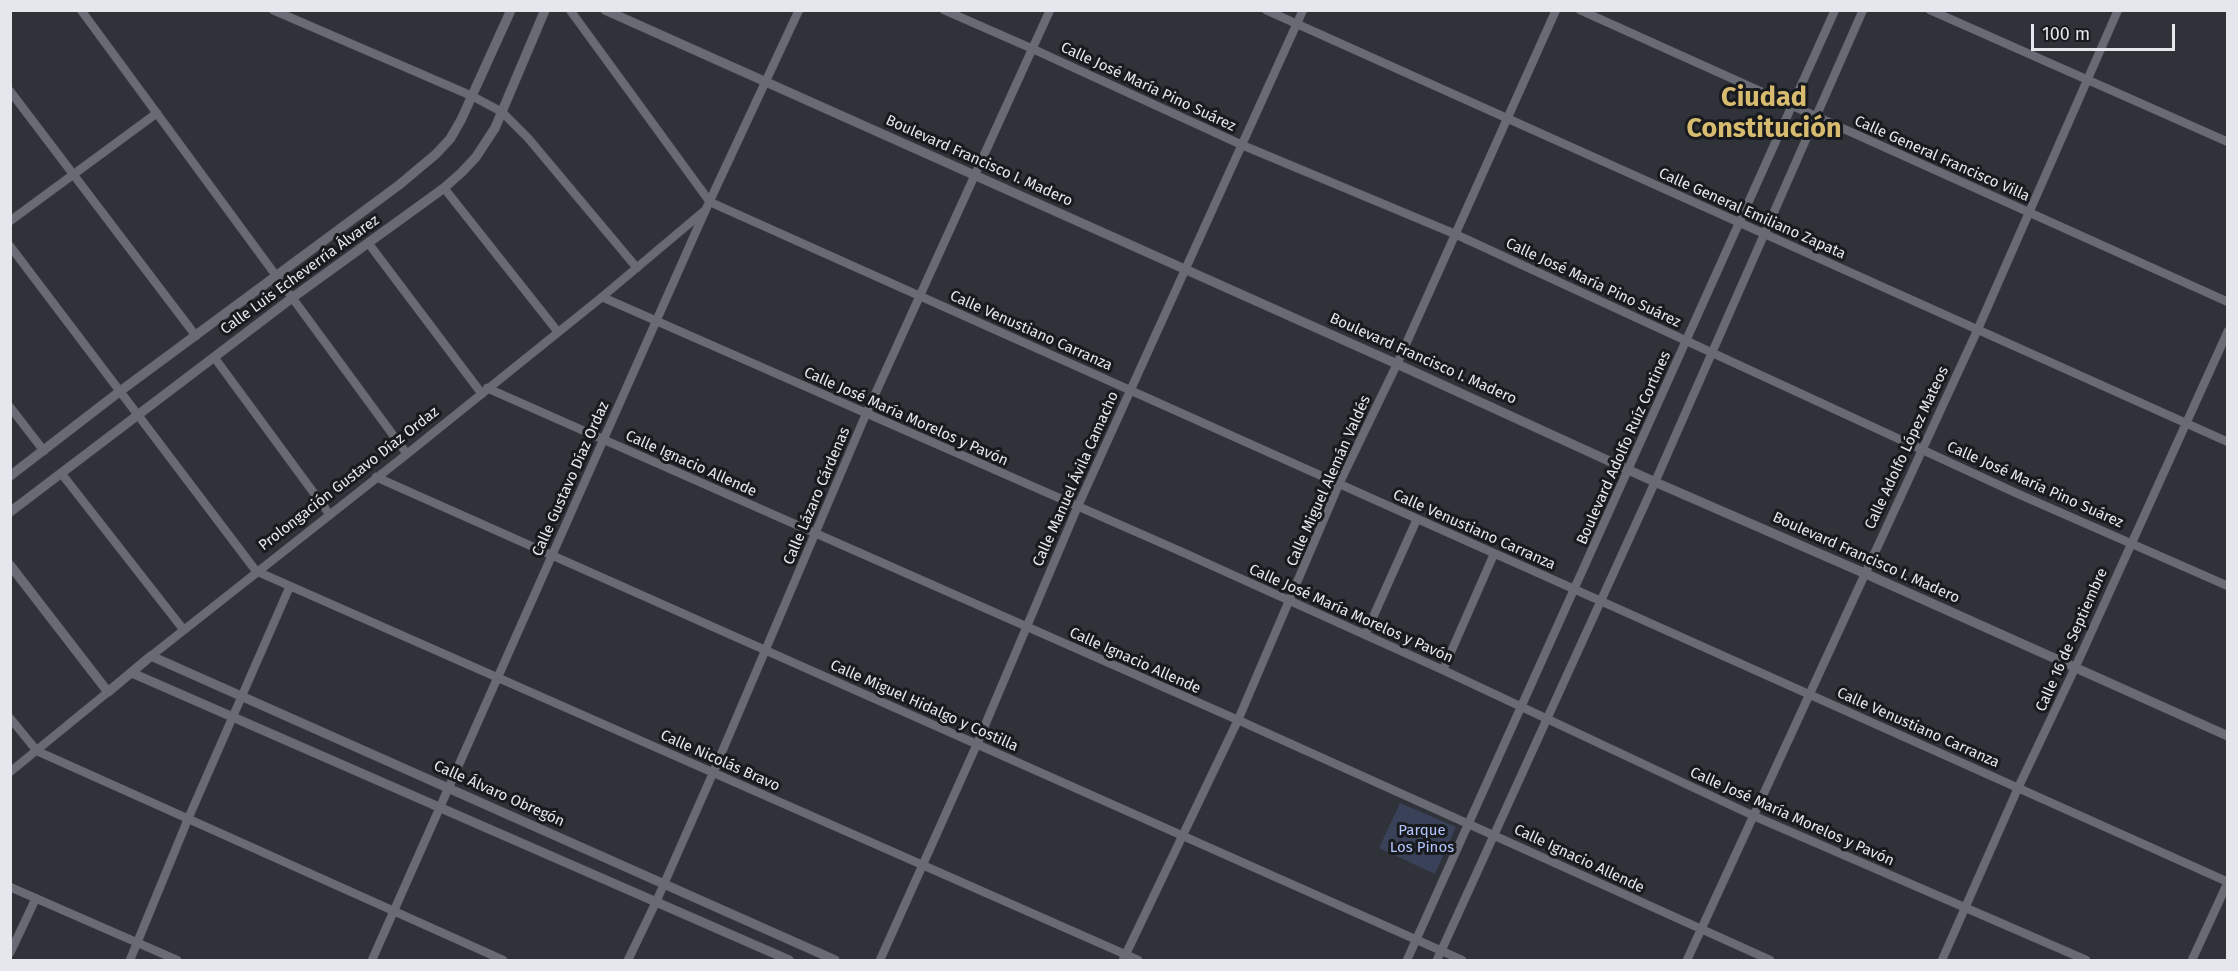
<!DOCTYPE html>
<html>
<head>
<meta charset="utf-8">
<style>
  body { margin:0 }
  #map { position:relative; width:2238px; height:971px; overflow:hidden; background:#2f3239; font-family:"Fira Sans",sans-serif }
  canvas { display:block }
  .frame { position:absolute; inset:0; border:12px solid #e5e7ec; pointer-events:none }
  .scale { position:absolute; left:2031px; top:24px; width:144px; height:27px; box-sizing:border-box; border:3px solid #e5e7ec; border-top:0; padding-left:8px; font-size:18px; line-height:21px; white-space:nowrap; color:#e5e7ec; -webkit-text-stroke:4px #181a1d; paint-order:stroke }
</style>
</head>
<body>
<div id="map">
<canvas width="2238" height="971"></canvas>
<div class="frame"></div>
<div class="scale">100 m</div>
</div>
<script>
const c = document.querySelector('canvas').getContext('2d');
c.lineJoin = 'round';
function fillPath(path, color) { c.fillStyle = color; c.fill(path, 'evenodd'); }
const shape = rows => new Path2D(rows.map(r => 'M' + r).join(''));
function trace(path, color, width, dash) { c.strokeStyle = color; c.lineWidth = width; c.lineCap = dash ? 'butt' : 'round'; c.setLineDash(dash || []); c.stroke(path); }
function label(font, color, halo, rows, align = 'center') {
  c.font = font + ' "Fira Sans",sans-serif'; c.lineWidth = 6; c.setLineDash([]); c.textBaseline = 'middle'; c.strokeStyle = halo; c.fillStyle = color; for (const [text, x, y, turn = 0] of rows) {
    c.save(); c.translate(x, y); c.rotate((+turn || 0) * Math.PI / 180); c.textAlign = isNaN(turn) ? turn : align; if (halo) c.strokeText(text, 0, 0); c.fillText(text, 0, 0); c.restore();
  }
}
const green = shape([
  [1400,803,1456,827,1435,874,1379,848]
]);
const minor = shape([
  [81,10,407,454],
  [273,10,472,96,502,112,528,138,637,268],
  [570,10,710,202,2228,882],
  [944,10,1033,49,1242,145,1455,234,2016,493,2228,586],
  [1266,10,2228,442],
  [1580,10,2228,302],
  [1930,10,2228,142],
  [10,91,196,336],
  [444,188,558,332],
  [10,221,157,113],
  [369,244,482,394],
  [10,246,256,571,1138,960],
  [602,297,1182,552,1443,670,1754,816,2086,960],
  [214,357,330,515],
  [487,388,1238,720,1770,960],
  [10,407,44,451],
  [61,473,183,629],
  [376,477,1462,960],
  [1365,635,1417,519],
  [151,656,407,454,602,297,703,212],
  [1443,670,1494,554],
  [10,718,37,751,503,960],
  [10,772,108,692],
  [10,887,177,960],
  [10,953,36,898],
  [130,960,188,819,290,586],
  [372,960,706,209,799,10],
  [628,960,656,902,713,773,866,414,1050,10],
  [880,960,977,744,1077,508,1303,10],
  [1123,960,1238,720,1339,484,1397,364,1556,10],
  [1407,960,1835,10],
  [1437,960,1655,482,1863,10],
  [1687,960,1977,331,2118,10],
  [1942,960,2018,788,2075,668,2228,331],
  [2192,960,2228,882]
]);
const tertiary = shape([
  [605,10,1397,364,1655,482,1864,573,2228,736],
  [10,476,119,392,399,185,436,154,450,139,461,120,511,10],
  [10,512,292,298,444,188,462,172,476,157,495,128,545,10],
  [10,565,108,692,151,656,835,960],
  [132,673,789,960]
]);
const streetNames = [
  ["Calle José María Pino Suárez",1148,87,25],
  ["Calle General Francisco Villa",1942,159,24],
  ["Boulevard Francisco I. Madero",979,161,24],
  ["Calle General Emiliano Zapata",1752,214,24],
  ["Calle Luis Echeverría Álvarez",300,275,-36],
  ["Calle José María Pino Suárez",1593,283,25],
  ["Calle Venustiano Carranza",1031,331,24],
  ["Boulevard Francisco I. Madero",1423,359,24],
  ["Calle José María Morelos y Pavón",906,417,24],
  ["Boulevard Adolfo Ruíz Cortines",1624,448,-66],
  ["Calle Adolfo López Mateos",1907,448,-65],
  ["Calle Ignacio Allende",691,464,24],
  ["Prolongación Gustavo Díaz Ordaz",349,479,-38],
  ["Calle Gustavo Díaz Ordaz",571,479,-66],
  ["Calle Manuel Ávila Camacho",1076,479,-66],
  ["Calle Miguel Alemán Valdés",1329,481,-66],
  ["Calle José María Pino Suárez",2035,485,24],
  ["Calle Lázaro Cárdenas",817,496,-67],
  ["Calle Venustiano Carranza",1474,530,24],
  ["Boulevard Francisco I. Madero",1866,558,24],
  ["Calle José María Morelos y Pavón",1351,614,24],
  ["Calle 16 de Septiembre",2072,640,-66],
  ["Calle Ignacio Allende",1135,661,24],
  ["Calle Miguel Hidalgo y Costilla",924,706,24],
  ["Calle Venustiano Carranza",1918,728,24],
  ["Calle Nicolás Bravo",720,761,24],
  ["Calle Álvaro Obregón",499,794,24],
  ["Calle José María Morelos y Pavón",1792,817,24],
  ["Calle Ignacio Allende",1579,859,25]
];
const parkNames = [
  ["Parque",1422,831],
  ["Los Pinos",1422,848]
];
const townNames = [
  ["Ciudad",1764,98],
  ["Constitución",1764,129]
];
fillPath(green, '#3a4259');
trace(minor, '#4d4f55', 9);
trace(tertiary, '#4d4f55', 10);
trace(minor, '#686b73', 8);
trace(tertiary, '#686b73', 9);
label('15px', '#e5e7ec', '#181a1d', streetNames);
label('15px', '#b2c5ff', '#181a1d', parkNames);
label('bold 27px', '#d7bc70', '#181a1d', townNames);
</script>
</body>
</html>
